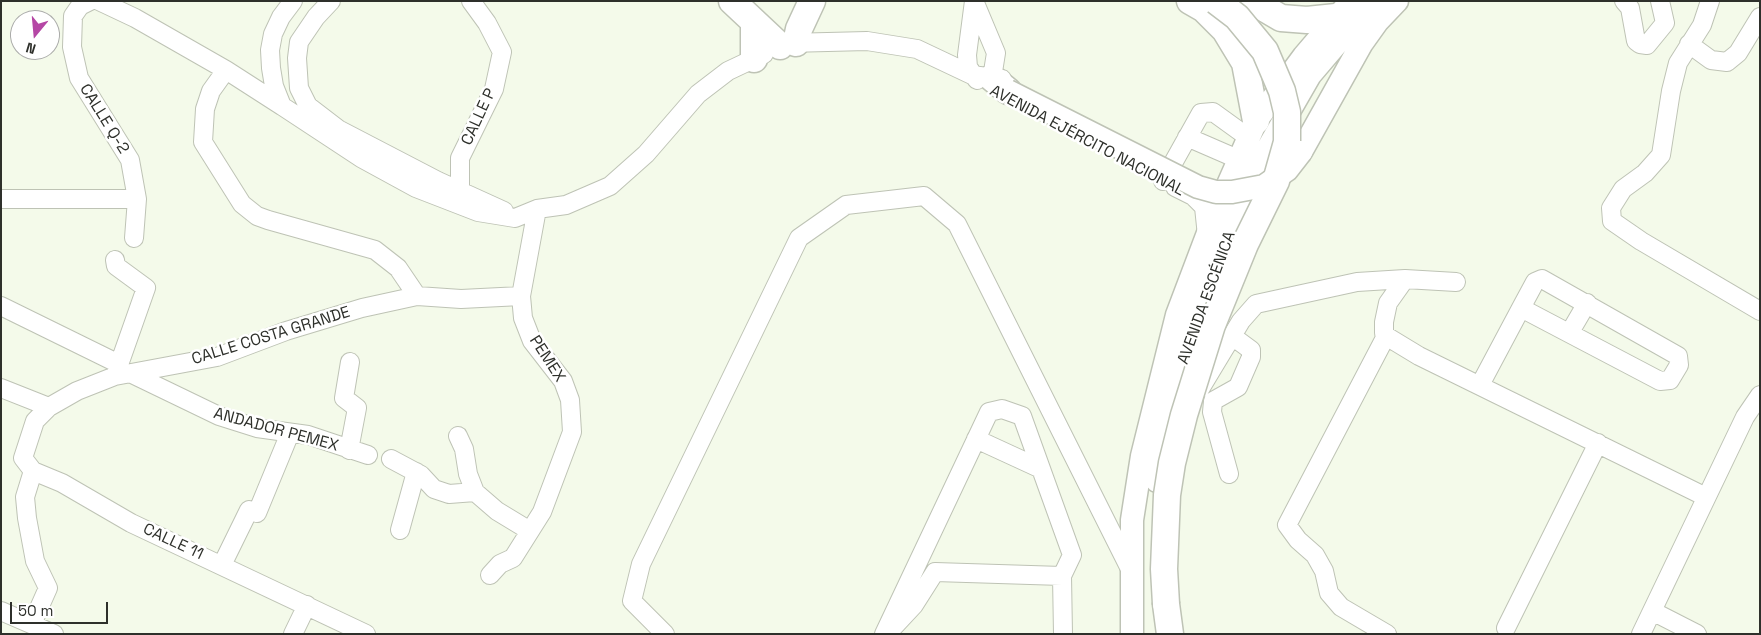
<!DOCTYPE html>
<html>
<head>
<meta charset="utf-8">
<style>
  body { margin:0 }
  #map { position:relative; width:1761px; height:635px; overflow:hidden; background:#f4faea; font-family:"Space Grotesk",sans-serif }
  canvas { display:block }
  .frame { position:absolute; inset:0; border:2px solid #2e302b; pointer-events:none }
  .north { position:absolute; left:10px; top:10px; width:50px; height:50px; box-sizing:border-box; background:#fff; border:1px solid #abacaa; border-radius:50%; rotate:197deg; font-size:14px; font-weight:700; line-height:20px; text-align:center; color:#2e302b }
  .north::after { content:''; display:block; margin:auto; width:18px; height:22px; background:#b547a5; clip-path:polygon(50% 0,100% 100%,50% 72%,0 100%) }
  .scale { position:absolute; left:10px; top:602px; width:98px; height:22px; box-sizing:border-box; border:2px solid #2e302b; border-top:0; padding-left:6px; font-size:15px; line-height:18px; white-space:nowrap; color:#2e302b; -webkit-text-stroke:4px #fff; paint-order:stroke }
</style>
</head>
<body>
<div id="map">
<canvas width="1761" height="635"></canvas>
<div class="frame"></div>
<div class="north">N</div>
<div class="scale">50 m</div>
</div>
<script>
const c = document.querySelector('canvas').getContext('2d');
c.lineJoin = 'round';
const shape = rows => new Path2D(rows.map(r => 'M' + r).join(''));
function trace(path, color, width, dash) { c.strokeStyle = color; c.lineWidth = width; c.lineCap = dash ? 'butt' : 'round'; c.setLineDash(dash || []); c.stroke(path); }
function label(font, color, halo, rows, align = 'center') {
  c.font = font + ' "Space Grotesk",sans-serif'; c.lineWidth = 5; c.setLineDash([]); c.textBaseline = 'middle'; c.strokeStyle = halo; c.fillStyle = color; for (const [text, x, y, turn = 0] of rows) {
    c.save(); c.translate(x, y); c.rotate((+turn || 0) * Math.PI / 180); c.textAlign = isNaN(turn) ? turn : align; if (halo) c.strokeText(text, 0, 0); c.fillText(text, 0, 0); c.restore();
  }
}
const minor = shape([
  [90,1,80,6,73,16,72,47,79,78,130,160,137,199,134,238],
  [99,1,135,18,226,70,282,106],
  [293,1,281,17,273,34,270,50,271,68,274,86,282,106,361,158,416,188,478,212,515,218,537,209,566,205,610,186,646,154,698,94,728,71,764,54],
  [331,1,316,17,299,42,297,58,299,88,308,106,338,129,438,181,504,211],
  [974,1,967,55,968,67,977,80],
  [1624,1,1630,8,1636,41,1640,44,1647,45,1665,23,1660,1],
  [1710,1,1702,25,1678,63,1671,91,1661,155,1645,173,1623,189,1611,208,1612,221,1641,241,1760,311],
  [975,3,996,53,992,78],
  [788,43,867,41,917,49,972,75,1002,79],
  [1689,44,1711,60,1727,62,1738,53,1760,17],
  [226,70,211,91,205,109,203,142,242,204,257,216,268,220,375,250,398,268,417,296],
  [1187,137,1240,160],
  [1163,181,1201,113,1213,112,1249,138],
  [1175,187,1193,196,1204,207,1207,236],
  [451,194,460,191,460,158,494,89,502,52,487,23,471,1],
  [1,199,137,199],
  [1405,279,1388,303,1384,322,1384,333,1386,336,1419,356,1706,497],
  [1,306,119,364],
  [1570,332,1587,303],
  [1386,336,1287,525,1298,540,1315,555,1324,571,1329,593,1341,607,1387,634],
  [132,374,219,416,257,428,308,435,368,455],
  [115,376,146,288,116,266,115,260],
  [1480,385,1521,308,1535,282,1542,279,1678,356,1679,365,1670,380,1660,381,1521,308],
  [1,388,49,407],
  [1200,389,1241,321,1256,304,1357,282,1405,279,1456,282],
  [458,436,464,449,468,474,475,492],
  [976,439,1039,468],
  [349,450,357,408,344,398,350,362],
  [391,459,421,475,434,489,449,494,475,492,497,511,530,531],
  [1229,474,1212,412,1213,401,1238,387,1251,357,1251,350,1232,336],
  [400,530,416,472],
  [222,565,249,510,257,513,290,433],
  [490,575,500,564,513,558,542,512,572,432,570,400,563,381,532,341,523,318,521,296,537,209],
  [1062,576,1063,634],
  [1,611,54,634],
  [1652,611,1697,634],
  [32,624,48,588,35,561,27,518,25,497,33,471],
  [1506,628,1598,443],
  [293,634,307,605],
  [366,634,131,523,62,483,33,471,23,458,35,421,49,407,77,391,115,376,217,357,286,331,362,308,417,296,461,299,521,296],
  [665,634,632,601,641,564,799,238,846,205,924,196,957,224,1130,569],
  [884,634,989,412,1002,409,1022,416,1072,555,1062,576,935,572,914,605,887,634],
  [1641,634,1745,417,1760,395]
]);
const major = shape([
  [1301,152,1362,43,1377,22,1397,1],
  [1157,481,1167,413,1185,354,1226,242,1268,148,1310,75,1373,1],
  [1132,634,1132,520,1142,456,1177,315,1216,212,1256,121,1304,56,1351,1]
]);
const highway = shape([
  [732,1,780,46],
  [1190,1,1204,9,1225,30,1245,63,1256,121],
  [1252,1,1281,18,1307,20,1336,17],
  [754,22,754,59],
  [796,43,799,29,812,1],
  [992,78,1008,91],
  [1166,604,1170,634]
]);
const majorBridge = shape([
  [1008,91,1198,187,1216,192,1232,192,1264,186,1287,170,1301,152]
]);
const highwayBridge = shape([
  [1166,604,1164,569,1167,495,1172,463,1184,415,1212,325,1245,244,1276,181,1287,142,1287,112,1282,91,1265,51,1237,17,1216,1]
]);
const streetNames = [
  ["CALLE P",479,117,-65],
  ["CALLE Q-2",104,119,58],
  ["AVENIDA EJÉRCITO NACIONAL",1087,141,28],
  ["AVENIDA ESCÉNICA",1207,298,-70],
  ["CALLE COSTA GRANDE",271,336,-17],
  ["PEMEX",547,359,57],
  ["ANDADOR PEMEX",276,430,15],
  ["CALLE 11",173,542,25]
];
trace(minor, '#bec3b5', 20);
trace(major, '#bec3b5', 25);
trace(highway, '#bec3b5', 29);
trace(minor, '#fff', 18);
trace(major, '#fff', 22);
trace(highway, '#fff', 26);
trace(majorBridge, '#bec3b5', 25, []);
trace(highwayBridge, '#bec3b5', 29, []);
trace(majorBridge, '#fff', 22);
trace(highwayBridge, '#fff', 26);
label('16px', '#2e302b', '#fff', streetNames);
</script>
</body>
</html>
